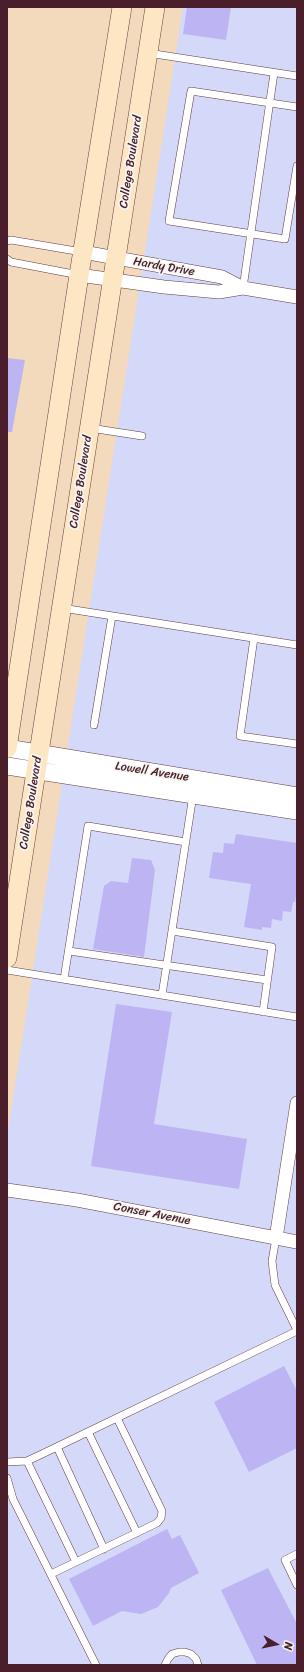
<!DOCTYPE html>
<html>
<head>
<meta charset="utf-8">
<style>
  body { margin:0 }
  #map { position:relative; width:304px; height:1672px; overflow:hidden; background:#f4dabd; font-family:Sriracha,sans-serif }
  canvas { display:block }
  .frame { position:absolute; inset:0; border:8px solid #4a1f2b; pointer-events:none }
  .north { position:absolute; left:256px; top:1624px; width:40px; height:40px; -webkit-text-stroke:3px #f6f6f2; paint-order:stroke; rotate:99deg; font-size:11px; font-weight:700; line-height:16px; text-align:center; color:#4a1f2b }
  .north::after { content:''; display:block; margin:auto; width:14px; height:18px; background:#4a1f2b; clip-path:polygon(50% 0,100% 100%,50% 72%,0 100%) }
</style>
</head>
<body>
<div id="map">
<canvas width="304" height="1672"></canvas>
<div class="frame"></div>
<div class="north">N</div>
</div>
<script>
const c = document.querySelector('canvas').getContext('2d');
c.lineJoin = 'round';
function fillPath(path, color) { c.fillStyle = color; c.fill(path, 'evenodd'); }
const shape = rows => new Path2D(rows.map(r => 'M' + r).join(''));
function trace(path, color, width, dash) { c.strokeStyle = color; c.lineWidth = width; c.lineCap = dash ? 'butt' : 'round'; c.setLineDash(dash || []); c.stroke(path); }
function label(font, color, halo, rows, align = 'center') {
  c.font = font + ' Sriracha,sans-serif'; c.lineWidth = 3.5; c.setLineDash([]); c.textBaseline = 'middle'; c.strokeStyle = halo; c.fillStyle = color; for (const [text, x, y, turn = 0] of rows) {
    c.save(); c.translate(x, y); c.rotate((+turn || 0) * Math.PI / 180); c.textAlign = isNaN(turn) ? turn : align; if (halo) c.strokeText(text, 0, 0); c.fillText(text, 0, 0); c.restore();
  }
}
const built = shape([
  [183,7,297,7,297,1665,7,1665,7,1137]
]);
const building = shape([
  [187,7,231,7,226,40,183,34],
  [7,358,25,360,12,432,7,432],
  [236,834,297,843,297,890,295,902,293,902,291,912,283,911,282,921,272,919,271,928,262,927,262,930,244,927,251,884,209,878,213,852,223,853,224,843,234,844],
  [132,858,151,860,155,870,144,957,93,949,104,886,111,881,128,883],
  [116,1004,172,1012,154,1124,247,1139,239,1189,91,1166],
  [284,1366,297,1391,297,1448,249,1472,214,1402],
  [167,1529,172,1539,180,1535,199,1573,171,1588,169,1593,158,1607,141,1614,122,1611,93,1626,69,1579],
  [268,1568,297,1624,297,1665,257,1665,221,1590]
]);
const path = shape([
  [297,1210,297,1218]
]);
const service = shape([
  [148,53,297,76],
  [297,107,191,91,169,221,285,239,297,166],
  [7,241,11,240,82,252],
  [7,259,11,262,79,275],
  [243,288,274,73],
  [90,428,142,436],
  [62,608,297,645],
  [254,638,240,736,297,744],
  [94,725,112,616],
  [172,931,272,947,263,1012],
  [69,951,267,980],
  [7,970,297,1017],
  [64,979,88,826,186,842],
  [162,995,193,795],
  [276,1238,272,1261,275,1285,297,1330],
  [88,1432,137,1533],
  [57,1447,104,1549],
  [27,1461,76,1562],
  [7,1462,27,1461,40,1455,297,1331],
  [7,1478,13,1499,96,1665],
  [297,1554,285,1560,297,1585],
  [51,1574,157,1523,161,1518,162,1511,117,1418],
  [165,1665,168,1659,172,1654,179,1652,185,1652,191,1654,196,1659,198,1665]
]);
const minor = shape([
  [83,252,222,277,243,288],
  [79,275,164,287,219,292,243,288,297,297],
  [7,1190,77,1200,297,1242],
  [276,1238,297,1103]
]);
const tertiary = shape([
  [7,748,297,796],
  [7,766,297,811]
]);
const secondary = shape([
  [7,748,79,275,122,7],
  [7,958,155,7]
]);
const streetNames = [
  ["College Boulevard",131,162,-81],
  ["Hardy Drive",164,267,10],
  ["College Boulevard",81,482,-81],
  ["Lowell Avenue",152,772,9],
  ["College Boulevard",31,803,-81],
  ["Conser Avenue",152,1214,11]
];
fillPath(built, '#d4d8f9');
fillPath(building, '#bdb5f3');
trace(service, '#643b41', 8);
trace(minor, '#643b41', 14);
trace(tertiary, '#643b41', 18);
trace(secondary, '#643b41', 20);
trace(path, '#643b41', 2, [3, 3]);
trace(service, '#fff', 7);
trace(minor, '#fff', 13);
trace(tertiary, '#fff', 17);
trace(secondary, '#fce6c4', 19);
label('12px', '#4a1f2b', '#f6f6f2', streetNames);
</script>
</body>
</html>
